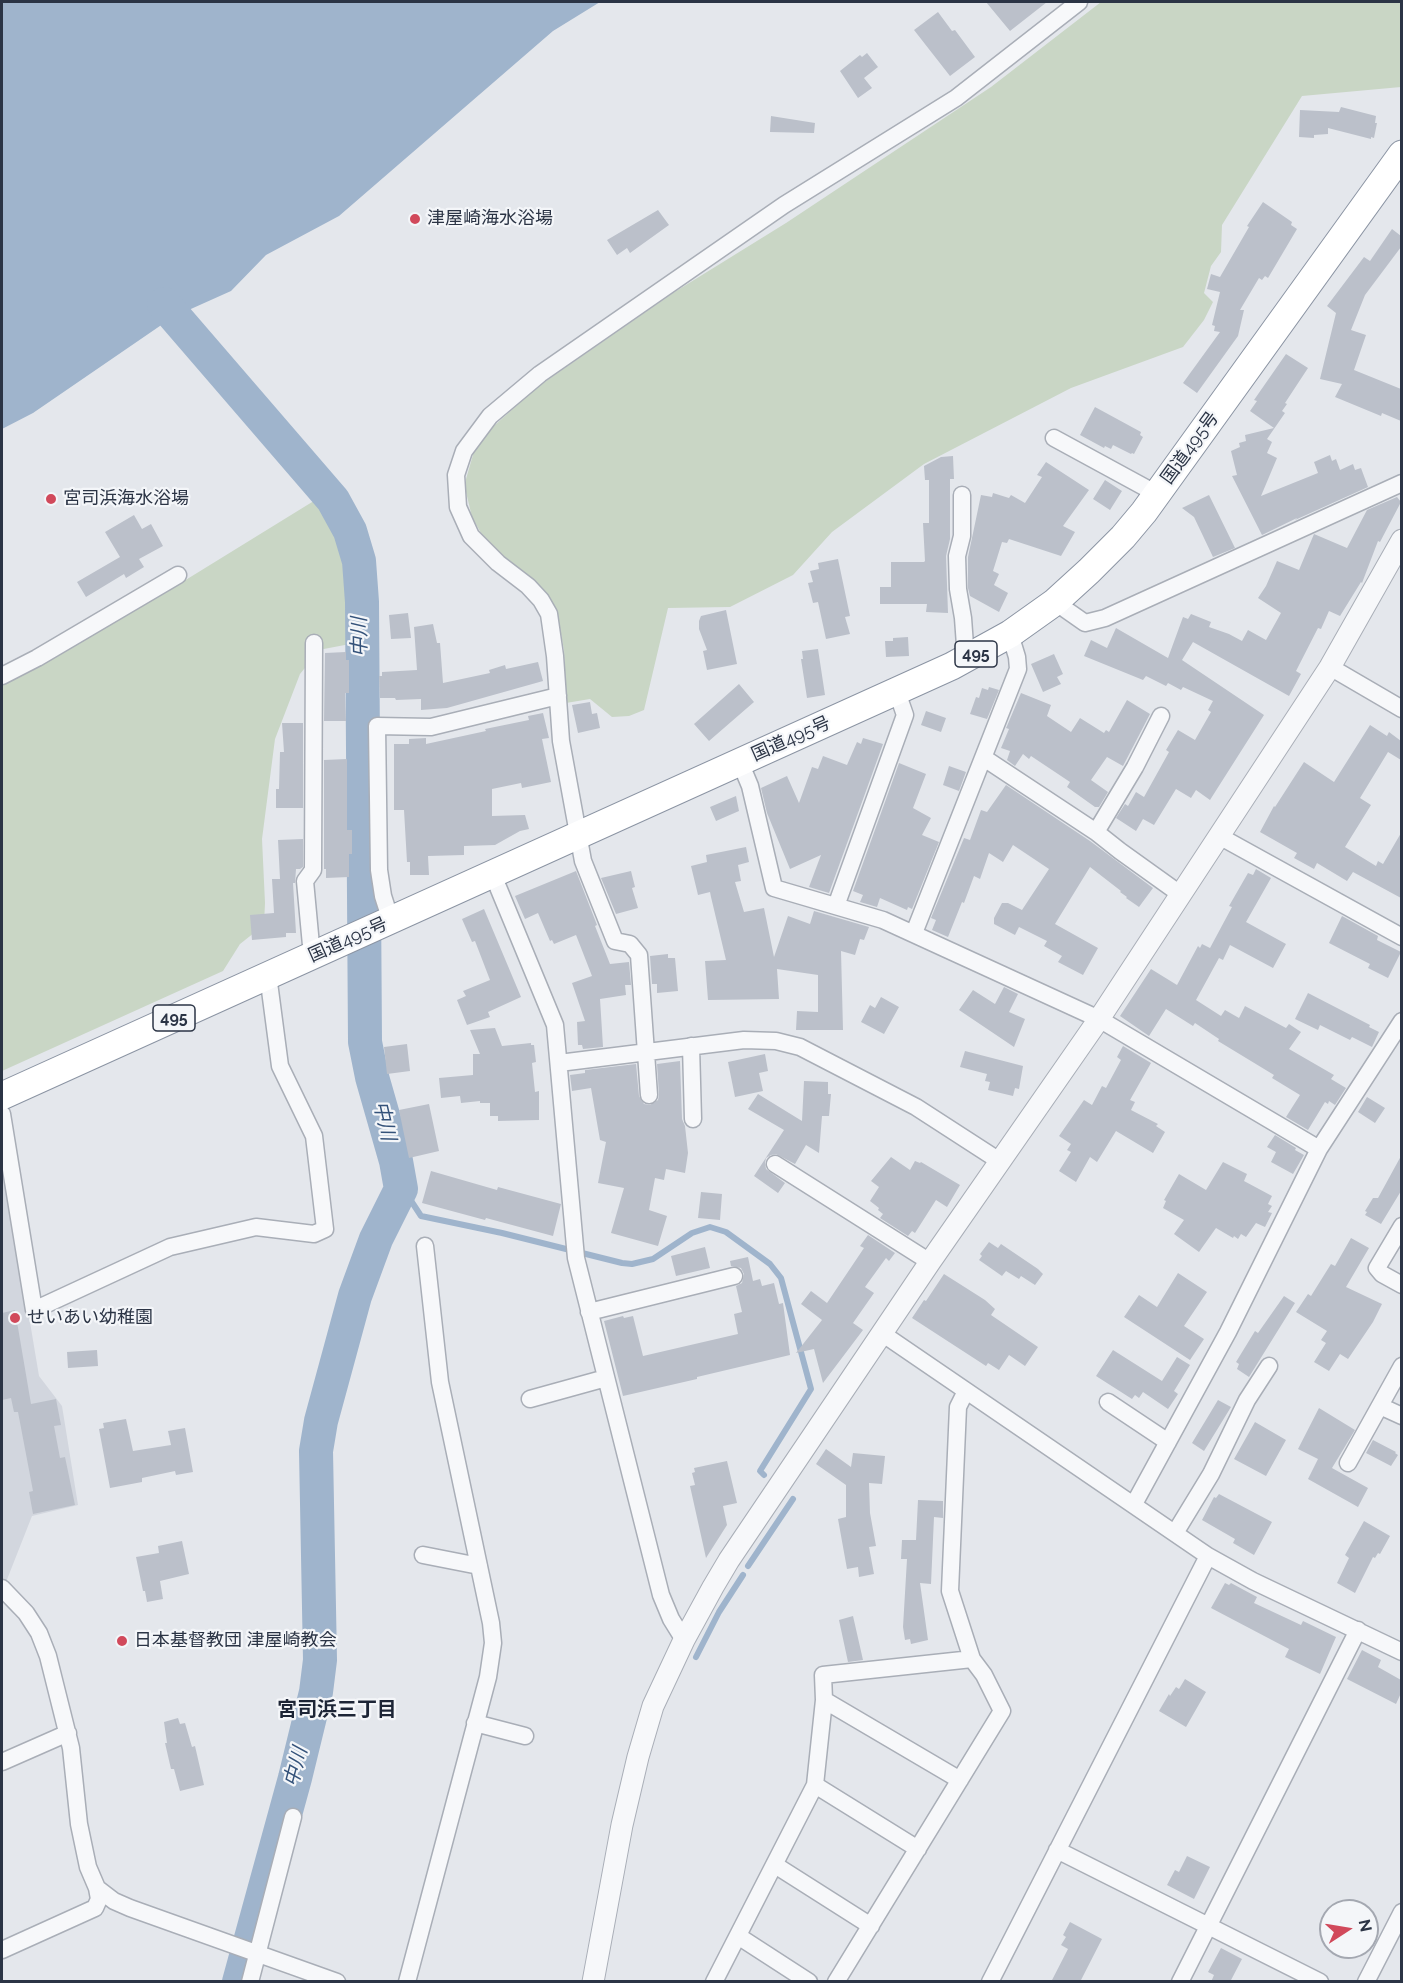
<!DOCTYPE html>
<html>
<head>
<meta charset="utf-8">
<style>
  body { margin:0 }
  #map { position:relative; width:1403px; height:1983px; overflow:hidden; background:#e4e7ec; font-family:Raleway,sans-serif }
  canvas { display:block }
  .frame { position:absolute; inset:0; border:3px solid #2b3445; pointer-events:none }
  .north { position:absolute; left:1319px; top:1899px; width:60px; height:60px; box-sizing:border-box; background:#f4f6f9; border:2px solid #a4a8b1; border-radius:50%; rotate:78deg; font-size:16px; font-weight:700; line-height:24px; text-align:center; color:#2b3445 }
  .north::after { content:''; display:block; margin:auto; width:21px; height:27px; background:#d1495b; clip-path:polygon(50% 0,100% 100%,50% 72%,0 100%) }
</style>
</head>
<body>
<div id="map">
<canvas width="1403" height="1983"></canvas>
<div class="frame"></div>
<div class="north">N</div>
</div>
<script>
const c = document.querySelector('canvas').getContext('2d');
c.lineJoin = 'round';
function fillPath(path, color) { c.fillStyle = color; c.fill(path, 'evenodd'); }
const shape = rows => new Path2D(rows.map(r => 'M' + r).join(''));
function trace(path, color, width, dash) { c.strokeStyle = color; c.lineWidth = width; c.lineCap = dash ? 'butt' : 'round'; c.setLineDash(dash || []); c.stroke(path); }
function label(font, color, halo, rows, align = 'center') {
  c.font = font + ' Raleway,"Noto Sans JP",sans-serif'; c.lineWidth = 4.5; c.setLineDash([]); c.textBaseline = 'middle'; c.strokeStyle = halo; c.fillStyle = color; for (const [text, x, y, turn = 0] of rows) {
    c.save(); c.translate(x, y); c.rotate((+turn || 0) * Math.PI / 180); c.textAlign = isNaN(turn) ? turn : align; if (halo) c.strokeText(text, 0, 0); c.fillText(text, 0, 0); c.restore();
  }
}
const built = shape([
  [2,1155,39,1376,62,1406,78,1505,32,1516,6,1582,2,1579]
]);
const green = shape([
  [1101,2,1401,2,1401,87,1302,96,1222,225,1221,252,1211,266,1204,293,1213,302,1204,320,1183,347,1071,388,924,464,832,532,793,575,730,607,668,608,644,710,629,716,612,717,590,699,566,703,564,650,557,613,536,584,493,548,482,535,472,517,466,492,466,479,475,448,485,434,536,388,673,293,786,223,991,87],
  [317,499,333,518,342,542,348,568,350,644,308,652,309,663,300,674,275,739,262,839,265,903,264,925,240,944,223,971,2,1071,2,680,184,581]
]);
const water = shape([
  [2,2,600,2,553,31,339,216,266,255,231,291,173,317,33,413,2,429]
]);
const stream = shape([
  [401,1189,404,1190,421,1216,502,1233,622,1263,632,1264,653,1259,692,1233,710,1227,726,1232,770,1264,781,1278,811,1389,760,1471,764,1475],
  [748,1566,793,1499],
  [696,1657,719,1612,743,1575]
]);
const river = shape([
  [164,304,333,500,350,531,359,561,362,602,365,1042,372,1077,396,1161,401,1189,376,1239,355,1296,321,1421,316,1451,320,1660,316,1692,295,1778,239,1982]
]);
const building = shape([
  [986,2,1047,2,1010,31],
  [938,12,952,31,955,30,975,57,950,76,914,30],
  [867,53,878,67,864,78,872,88,858,98,840,71,860,55,862,57],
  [1341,107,1376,116,1375,123,1377,123,1374,138,1371,137,1371,139,1328,128,1328,134,1314,135,1314,138,1299,137,1300,110,1339,112],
  [771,116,815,123,814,133,770,132],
  [1263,202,1292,222,1291,225,1297,229,1268,278,1265,276,1262,280,1259,278,1240,310,1244,310,1238,336,1197,393,1183,383,1220,332,1214,331,1215,326,1212,325,1220,292,1207,289,1211,274,1220,277,1249,227,1247,226],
  [658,210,669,225,630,253,627,248,617,255,607,240],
  [1392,229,1401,236,1401,247,1365,295,1351,330,1366,335,1354,370,1401,389,1401,421,1382,413,1381,416,1335,397,1342,384,1320,379,1336,313,1327,306,1364,257,1370,261],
  [1286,354,1308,368,1285,403,1287,404,1282,411,1285,413,1267,439,1272,442,1267,453,1277,458,1261,496,1318,473,1314,462,1330,455,1332,461,1336,459,1340,470,1353,464,1355,470,1361,468,1368,487,1295,520,1297,518,1262,535,1232,476,1237,475,1231,451,1240,447,1239,443,1246,441,1245,435,1274,428,1250,411,1257,401,1254,400],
  [1095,407,1141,432,1140,435,1143,437,1134,454,1132,453,1131,454,1113,445,1111,449,1105,446,1104,448,1080,435],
  [953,456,954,479,950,479,950,539,946,556,948,613,926,612,927,604,880,604,880,587,891,587,891,562,924,562,925,561,923,523,929,523,929,480,925,480,924,466,941,457],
  [1046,462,1089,490,1063,526,1075,532,1061,556,1009,539,1007,543,1002,542,993,571,999,574,994,585,1008,593,999,612,970,596,968,588,968,557,981,495,992,497,993,493,1009,498,1011,495,1025,503,1042,477,1037,475],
  [1105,480,1122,491,1110,510,1093,499],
  [1209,495,1235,548,1213,557,1194,517,1182,508],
  [1397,497,1401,502,1380,542,1378,541,1362,583,1361,582,1340,616,1329,611,1321,629,1318,628,1296,671,1301,674,1289,696,1193,642,1182,660,1264,715,1210,800,1196,790,1191,798,1176,789,1154,825,1143,819,1136,831,1116,818,1125,804,1128,806,1136,792,1144,797,1169,752,1166,750,1178,730,1195,740,1211,712,1208,710,1213,701,1183,687,1181,690,1168,683,1166,686,1146,676,1143,680,1084,656,1091,640,1107,648,1116,628,1168,658,1183,617,1188,619,1191,614,1211,622,1209,627,1229,634,1242,641,1248,630,1266,640,1281,613,1258,598,1266,586,1277,561,1299,570,1314,534,1347,548,1367,510],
  [134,515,142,529,151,524,163,546,139,559,144,567,126,578,124,574,86,597,77,582,120,557,105,532],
  [838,559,850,616,845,617,850,634,826,639,818,602,813,603,808,583,813,582,810,571,819,569,818,563],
  [726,610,737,664,707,670,703,651,707,650,699,629,699,621,701,616],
  [408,613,411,638,391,639,389,615],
  [433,624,437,643,440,643,443,683,490,673,489,670,505,665,506,669,538,662,543,681,447,708,421,710,421,699,396,700,395,698,380,698,379,676,382,676,382,672,417,670,414,627],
  [908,637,909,656,886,657,885,641,893,641,893,638],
  [818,649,825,695,807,698,801,659,803,659,802,651],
  [346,652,346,660,349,660,349,693,345,693,346,721,324,721,325,653],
  [1054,654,1063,674,1057,677,1061,684,1043,692,1031,664],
  [739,684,754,702,709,741,694,724],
  [989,687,999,690,987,719,970,714,976,697,979,698,982,688,988,690],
  [1021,693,1051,705,1047,716,1071,732,1080,718,1104,733,1106,730,1109,732,1127,700,1150,714,1123,766,1107,757,1091,780,1108,792,1099,807,1095,807,1067,787,1070,782,1031,756,1029,759,1023,754,1015,766,1007,760,1010,751,1001,748,1009,729,1006,728,1007,726],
  [590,702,592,714,597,713,600,728,578,733,572,705],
  [926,711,946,718,941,732,921,725],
  [543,713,549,738,542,739,551,782,522,788,521,783,492,789,492,816,525,815,529,829,520,831,495,845,464,846,464,855,428,856,429,875,410,875,410,862,407,862,404,810,394,810,394,744,409,744,409,739,426,738,426,744,486,731,485,729,529,720,528,716],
  [282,723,303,723,303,808,276,808,276,789,279,789,280,752,284,752],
  [1370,725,1387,736,1389,732,1401,741,1401,760,1388,752,1360,798,1371,805,1345,847,1376,866,1378,861,1383,864,1401,833,1401,898,1353,872,1347,881,1317,863,1314,869,1294,858,1297,853,1260,832,1274,806,1275,807,1304,762,1334,782],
  [863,738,883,744,829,893,809,887,821,855,790,869,767,813,761,788,787,776,799,803,812,767,818,769,823,756,847,765,857,742,861,744],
  [347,759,347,830,352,830,352,854,349,854,349,877,326,878,326,869,324,869,324,760],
  [899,763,926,774,913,808,931,818,922,835,939,842,912,909,908,907,907,910,880,898,877,907,860,902,863,895,853,891],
  [949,766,966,772,959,791,943,785],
  [1006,785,1090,841,1153,888,1139,907,1126,898,1127,897,1120,892,1121,891,1090,867,1055,924,1098,948,1083,975,1058,962,1062,956,1044,946,1047,941,1019,927,1015,935,994,924,994,918,1002,903,1008,903,1022,910,1049,869,1013,845,1003,862,989,853,980,879,974,876,964,903,962,902,948,937,932,930,936,920,931,918,964,838,970,840,981,810,987,812],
  [736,796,739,811,716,821,710,807],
  [303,839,303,867,300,869,296,869,295,883,293,883,296,933,286,933,286,937,252,940,250,915,274,913,272,879,280,879,278,840],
  [746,847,749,862,738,865,741,881,735,882,744,912,764,908,774,957,788,916,810,924,814,911,869,927,864,940,860,939,855,955,841,951,843,1030,796,1030,797,1011,818,1012,818,975,777,969,779,999,708,1000,705,961,726,960,711,897,710,892,698,895,691,866,707,862,706,855],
  [1256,869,1271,878,1246,922,1286,944,1273,968,1230,945,1223,960,1219,958,1196,1000,1221,1016,1225,1010,1239,1018,1245,1006,1286,1028,1289,1024,1301,1032,1289,1049,1334,1075,1331,1079,1346,1088,1335,1105,1329,1101,1328,1104,1325,1102,1308,1130,1286,1117,1300,1095,1272,1078,1274,1075,1218,1041,1219,1039,1195,1023,1193,1026,1166,1009,1149,1036,1120,1016,1151,969,1177,985,1198,946,1200,948,1202,944,1210,948,1232,907,1229,906,1248,873,1253,875],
  [576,871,597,925,595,926,610,964,629,962,631,985,625,985,626,995,600,999,603,1047,583,1049,582,1045,578,1045,577,1022,585,1021,572,983,592,976,576,935,554,944,552,940,550,941,538,913,525,919,515,896],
  [631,871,635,887,632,888,638,908,616,914,601,878],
  [484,909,521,997,488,1012,490,1017,467,1025,457,1000,466,996,463,991,490,980,475,941,472,942,462,919],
  [1342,916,1378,936,1377,940,1401,952,1388,978,1368,968,1370,964,1329,943],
  [668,954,668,958,675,958,678,991,657,993,657,984,652,984,650,956],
  [1004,987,1018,994,1009,1012,1025,1019,1014,1047,959,1010,973,990,995,1004],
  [1308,993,1370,1025,1369,1027,1379,1032,1372,1047,1352,1037,1350,1040,1320,1025,1318,1030,1295,1019],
  [881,997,899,1007,884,1034,861,1022,870,1005,875,1008],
  [495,1028,502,1046,531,1043,531,1045,534,1045,536,1062,532,1063,535,1092,539,1091,539,1120,498,1121,498,1116,490,1116,490,1103,480,1103,480,1101,461,1103,460,1096,441,1098,439,1078,473,1075,473,1054,480,1054,470,1030],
  [407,1044,410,1071,387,1074,384,1047],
  [1123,1046,1151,1063,1130,1100,1135,1102,1131,1110,1158,1124,1156,1126,1165,1132,1153,1153,1116,1131,1097,1162,1090,1157,1076,1182,1059,1171,1071,1152,1067,1150,1071,1144,1059,1136,1084,1100,1092,1105,1102,1086,1106,1088,1121,1060,1117,1057],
  [965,1051,1023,1066,1019,1089,1015,1088,1013,1096,988,1090,990,1082,985,1081,987,1074,960,1067],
  [765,1054,768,1071,759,1073,763,1091,735,1097,728,1062],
  [680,1061,682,1119,685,1126,688,1153,685,1173,666,1169,664,1180,655,1178,649,1210,667,1216,658,1246,611,1233,624,1188,598,1183,606,1142,600,1140,591,1088,572,1091,570,1075,585,1073,585,1070,636,1064,639,1096,644,1104,650,1105,658,1100,659,1095,657,1064],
  [804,1081,828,1082,828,1094,831,1094,829,1116,822,1116,819,1153,806,1145,795,1164,776,1154,771,1155,766,1158,765,1163,766,1169,785,1183,778,1193,754,1176,784,1130,748,1109,758,1094,802,1121],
  [1367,1097,1385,1108,1375,1123,1358,1112],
  [429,1104,439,1151,409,1158,399,1110],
  [1275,1135,1296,1148,1295,1150,1304,1155,1293,1174,1271,1162,1276,1152,1267,1147],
  [1401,1156,1401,1191,1381,1224,1365,1215,1367,1212,1365,1211,1373,1198,1378,1198],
  [891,1157,910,1170,915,1161,920,1163,921,1162,960,1185,947,1207,936,1200,915,1233,912,1231,908,1236,880,1218,883,1214,878,1210,879,1208,870,1201,879,1187,871,1181],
  [1223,1162,1247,1174,1244,1181,1272,1196,1268,1204,1272,1206,1268,1212,1272,1213,1265,1227,1256,1223,1246,1237,1241,1234,1238,1239,1234,1236,1233,1238,1216,1228,1199,1252,1174,1234,1184,1220,1163,1208,1166,1201,1164,1200,1179,1174,1206,1190],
  [431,1171,497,1190,498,1187,561,1204,553,1236,486,1218,485,1220,422,1203],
  [701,1192,722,1194,720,1220,698,1218],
  [868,1235,895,1253,889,1261,886,1258,865,1287,874,1293,853,1323,863,1330,823,1383,814,1349,796,1353,822,1320,801,1304,811,1291,827,1303,864,1248,860,1246],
  [1351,1238,1369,1248,1346,1287,1382,1304,1373,1322,1348,1359,1340,1354,1329,1371,1314,1362,1326,1343,1321,1340,1327,1331,1296,1312,1308,1294,1311,1296,1331,1264,1335,1266],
  [989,1242,998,1248,1001,1244,1038,1269,1043,1274,1035,1285,1021,1276,1019,1279,1006,1271,1002,1276,979,1260,982,1256,980,1254],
  [705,1247,710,1268,676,1276,671,1256],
  [748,1257,753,1281,760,1279,762,1286,774,1283,779,1304,783,1303,790,1355,697,1377,697,1379,623,1396,604,1321,623,1316,624,1318,633,1316,643,1356,738,1334,734,1314,742,1312,736,1286,742,1283,744,1274,741,1268,731,1266,730,1261],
  [1178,1273,1207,1292,1184,1326,1204,1339,1190,1360,1124,1317,1139,1295,1157,1307],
  [944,1274,985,1300,995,1309,991,1315,1038,1347,1025,1366,1009,1355,999,1370,988,1363,986,1366,912,1318,924,1300,926,1301],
  [1284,1296,1295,1303,1249,1377,1237,1369,1239,1364,1236,1362,1255,1331,1258,1333],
  [15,1310,31,1404,56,1399,61,1425,54,1426,60,1458,65,1457,75,1505,33,1514,29,1492,33,1491,18,1412,14,1412,11,1398,2,1400,2,1313],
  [97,1350,98,1366,68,1368,67,1352],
  [1113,1350,1162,1381,1177,1357,1190,1365,1174,1391,1178,1394,1168,1409,1143,1392,1139,1398,1135,1395,1132,1399,1096,1376],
  [1218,1400,1231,1407,1204,1451,1192,1443],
  [1319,1408,1355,1430,1332,1468,1368,1488,1358,1507,1308,1479,1318,1459,1298,1449],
  [126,1419,133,1451,171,1445,168,1431,185,1428,193,1472,176,1475,175,1471,142,1478,142,1482,110,1488,99,1429,104,1428,103,1423],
  [1255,1422,1286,1440,1266,1476,1234,1459],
  [1373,1440,1396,1452,1395,1453,1398,1455,1391,1466,1366,1453],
  [826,1449,851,1467,853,1453,885,1456,882,1484,869,1483,870,1513,876,1546,869,1547,874,1574,859,1577,858,1567,847,1569,838,1519,846,1517,846,1485,816,1464],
  [727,1461,737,1503,723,1506,727,1525,706,1558,690,1486,695,1485,692,1473,695,1472,694,1468],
  [1219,1494,1272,1522,1254,1555,1233,1543,1235,1539,1202,1520,1214,1497,1216,1498],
  [918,1500,943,1501,943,1518,934,1517,931,1584,920,1583,928,1640,911,1644,910,1639,905,1640,903,1627,907,1559,901,1559,902,1540,916,1540],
  [1364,1521,1390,1536,1380,1554,1378,1553,1375,1558,1373,1557,1355,1593,1337,1583,1349,1558,1345,1555],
  [182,1541,189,1574,160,1581,163,1599,147,1602,145,1591,143,1591,136,1557,159,1553,158,1546],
  [1225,1583,1229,1585,1231,1583,1257,1597,1254,1603,1301,1625,1303,1621,1336,1637,1320,1674,1285,1657,1289,1649,1211,1608],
  [853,1616,863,1660,848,1662,839,1620],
  [1362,1650,1381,1660,1378,1667,1401,1680,1401,1693,1396,1704,1347,1679],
  [1185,1679,1206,1692,1186,1727,1159,1711,1169,1694,1170,1696,1176,1687,1179,1689],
  [178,1718,180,1724,185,1723,192,1747,195,1746,204,1785,180,1791,174,1769,171,1769,165,1743,167,1743,164,1722],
  [1187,1856,1210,1867,1194,1899,1167,1885,1175,1870,1179,1872],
  [1070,1922,1102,1939,1080,1982,1051,1982,1068,1949,1061,1945,1066,1937,1063,1935],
  [1221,1948,1242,1959,1230,1982,1211,1982,1214,1975,1208,1972]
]);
const minor = shape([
  [1054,438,1157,494],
  [962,495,962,536,957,556,958,589,963,618,966,659],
  [1055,602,1085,623,1105,618,1402,483],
  [1330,667,1402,709],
  [2,676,37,658,178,575],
  [984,758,1096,832,1120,851,1180,894],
  [740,762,750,786,774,888,883,920,1099,1019,1319,1149],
  [1096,832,1135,767,1161,716],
  [1219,836,1402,937],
  [493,875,555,1025,576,1258,661,1595,671,1619,684,1640],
  [836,906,905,715,897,692],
  [391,921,383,896,379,870,377,726,431,727,558,696],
  [914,933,1018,669,1017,657,1010,634],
  [312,956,305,881,313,870,314,643],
  [691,1046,693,1119],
  [559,1063,744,1040,776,1041,800,1047,916,1107,1001,1162],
  [649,1095,639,955,630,944,615,941,583,861,561,741,555,656,549,614,541,600,528,586,498,563,471,536,458,507,456,475,464,451,490,416,540,374,784,205,956,98,1079,2],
  [2,1114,34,1310,170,1247,256,1227,314,1234,325,1229,314,1136,280,1066,268,975],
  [775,1164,930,1262],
  [1402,1226,1377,1268,1382,1274,1402,1285],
  [589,1312,734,1276],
  [883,1334,1208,1556,1253,1581,1402,1652],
  [530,1399,606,1378],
  [1108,1402,1168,1442],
  [1380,1406,1402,1416],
  [1348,1463,1402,1366],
  [1134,1504,1228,1332,1319,1149,1402,1021],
  [1175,1533,1211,1474,1247,1400,1269,1366],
  [423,1555,479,1566],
  [2,1588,26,1613,39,1633,48,1656,71,1748,79,1824,88,1867,97,1888,99,1899,95,1908,2,1950],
  [824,1700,960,1780],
  [475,1723,525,1736],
  [2,1762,68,1733],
  [815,1785,918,1849],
  [1057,1850,1320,1982],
  [775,1865,871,1926],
  [97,1888,114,1901,130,1908,337,1982],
  [738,1936,809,1982],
  [250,1982,293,1817],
  [407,1982,488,1677,493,1643,491,1623,440,1382,425,1246],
  [714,1982,815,1785,824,1700,823,1675,972,1659],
  [836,1982,1002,1711,984,1675,972,1659,950,1591,958,1407,966,1391],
  [990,1982,1208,1556],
  [1180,1982,1358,1630],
  [1366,1982,1402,1912]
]);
const tertiary = shape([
  [593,1982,622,1825,638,1757,653,1706,684,1640,713,1587,729,1560,930,1262,1099,1019,1330,667,1402,540]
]);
const trunk = shape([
  [2,1096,952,666,1010,634,1055,602,1089,571,1123,537,1144,512,1402,154]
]);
const markers = [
  [415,219,6,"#d1495b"],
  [51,499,6,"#d1495b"],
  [15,1318,6,"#d1495b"],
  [122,1641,6,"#d1495b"]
];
const shields = [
  [976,654,42],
  [174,1018,42]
];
const shieldNames = [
  ["495",976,654],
  ["495",174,1018]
];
const poiNames = [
  ["津屋崎海水浴場",427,219],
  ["宮司浜海水浴場",63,499],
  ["せいあい幼稚園",27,1318],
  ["日本基督教団 津屋崎教会",134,1641]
];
const streetNames = [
  ["国道495号",1190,448,-54],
  ["国道495号",791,739,-24],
  ["国道495号",348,940,-24]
];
const waterNames = [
  ["中川",360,637,-91],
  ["中川",384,1121,77],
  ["中川",296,1767,-75]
];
const neighbourhoodNames = [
  ["宮司浜三丁目",337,1710]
];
fillPath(built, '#d2d6de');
fillPath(green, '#c9d6c5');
fillPath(water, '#9fb4cc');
trace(stream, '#9fb4cc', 6);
trace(river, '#9fb4cc', 34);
fillPath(building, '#bbc0ca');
trace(minor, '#a9aeb7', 19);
trace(tertiary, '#a9aeb7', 23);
trace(trunk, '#8b94a3', 29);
trace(minor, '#f7f8fa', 16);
trace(tertiary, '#f7f8fa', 21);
trace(trunk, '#fff', 27);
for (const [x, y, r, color] of markers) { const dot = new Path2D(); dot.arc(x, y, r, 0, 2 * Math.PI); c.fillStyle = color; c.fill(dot); trace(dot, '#f4f6f9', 2); }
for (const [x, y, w] of shields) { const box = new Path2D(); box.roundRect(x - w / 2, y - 13, w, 26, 4.5); c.fillStyle = '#f4f6f9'; c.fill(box); trace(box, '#2b3445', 1.5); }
label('bold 16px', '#2b3445', null, shieldNames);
label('18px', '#2b3445', '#f4f6f9', poiNames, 'left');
label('18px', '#2b3445', '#f4f6f9', streetNames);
label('italic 20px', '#34527a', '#f4f6f9', waterNames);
label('bold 20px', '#1d2536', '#f4f6f9', neighbourhoodNames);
</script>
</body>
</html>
